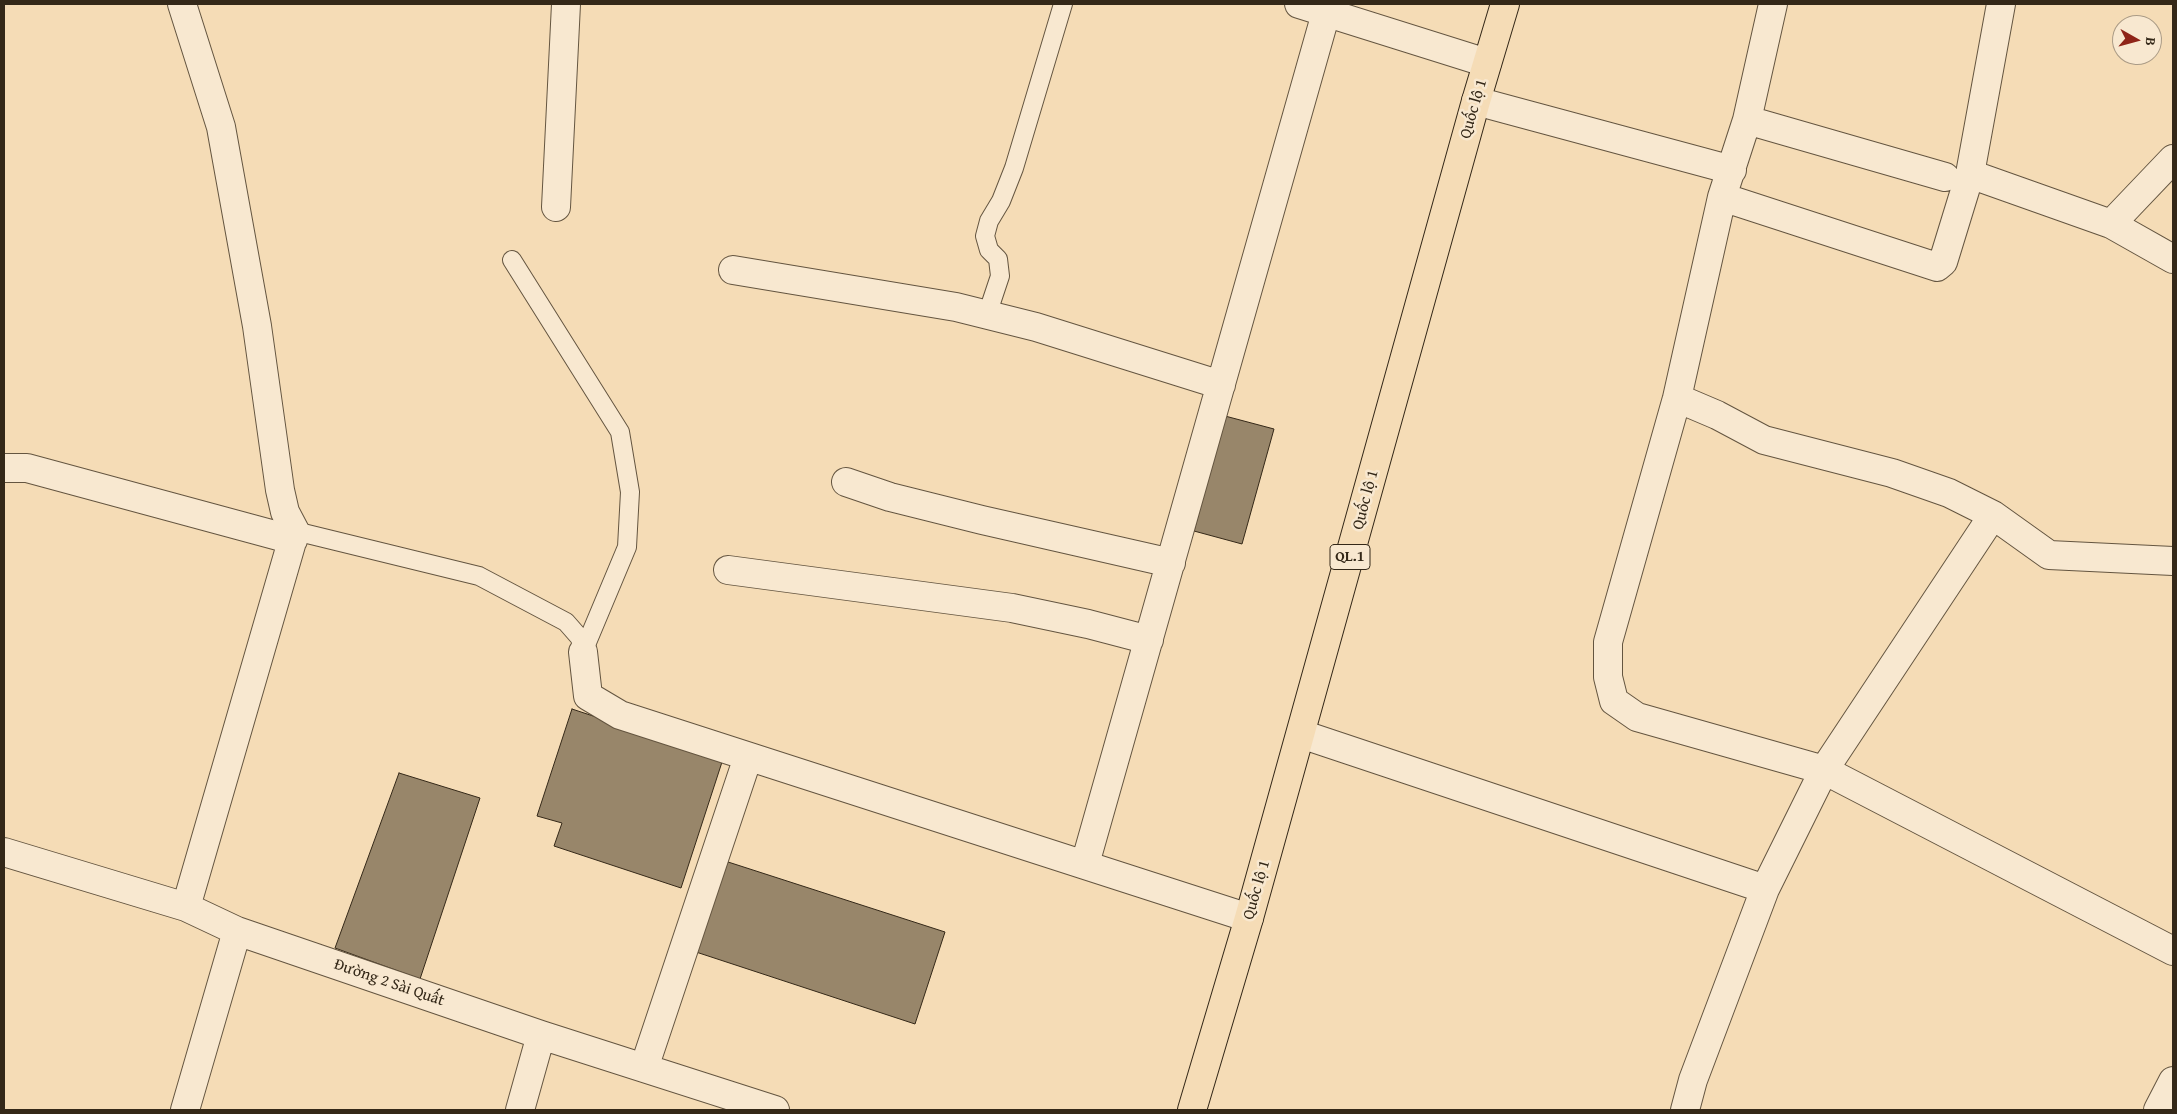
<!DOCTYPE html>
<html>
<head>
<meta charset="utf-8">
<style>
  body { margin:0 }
  #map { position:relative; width:2177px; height:1114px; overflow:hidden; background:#f5dcb6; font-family:"Gentium Book Plus",serif }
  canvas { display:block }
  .frame { position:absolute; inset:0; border:5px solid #342818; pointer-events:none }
  .north { position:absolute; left:2112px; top:15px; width:50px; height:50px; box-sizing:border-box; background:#f8e8d0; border:1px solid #aa9b86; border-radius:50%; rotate:97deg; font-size:14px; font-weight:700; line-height:20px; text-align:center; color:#342818 }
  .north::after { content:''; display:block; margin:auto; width:18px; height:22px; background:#8f2418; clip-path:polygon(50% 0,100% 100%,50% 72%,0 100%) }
</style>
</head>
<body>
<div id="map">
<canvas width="2177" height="1114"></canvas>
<div class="frame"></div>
<div class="north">B</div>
</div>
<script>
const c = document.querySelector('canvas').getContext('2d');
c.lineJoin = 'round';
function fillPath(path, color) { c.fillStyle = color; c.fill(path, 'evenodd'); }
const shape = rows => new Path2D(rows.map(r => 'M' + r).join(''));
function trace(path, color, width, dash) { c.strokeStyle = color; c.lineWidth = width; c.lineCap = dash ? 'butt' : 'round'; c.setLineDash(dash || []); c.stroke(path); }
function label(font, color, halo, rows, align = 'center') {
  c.font = font + ' "Gentium Book Plus",serif'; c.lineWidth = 5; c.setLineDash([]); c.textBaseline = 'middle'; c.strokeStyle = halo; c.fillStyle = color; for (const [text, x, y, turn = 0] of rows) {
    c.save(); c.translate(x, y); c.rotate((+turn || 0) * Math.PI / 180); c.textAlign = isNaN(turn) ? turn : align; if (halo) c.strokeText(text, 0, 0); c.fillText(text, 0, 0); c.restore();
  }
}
const building = shape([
  [1225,416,1274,429,1242,544,1194,531,1225,416],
  [572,709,723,759,681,888,554,846,562,823,537,816,572,709],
  [399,773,480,798,420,979,335,948,399,773],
  [725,861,945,932,915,1024,696,952,725,861]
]);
const service = shape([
  [512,260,620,432,630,492,627,547,583,652],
  [987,315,1000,276,998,259,989,250,985,236,989,221,1001,201,1014,168,1063,4],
  [295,531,479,576,566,622,580,638,583,652]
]);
const minor = shape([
  [182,4,221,127,257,326,280,490,285,512,295,531,186,907],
  [1299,4,1487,63],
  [1773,4,1747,120,1722,197,1677,398,1608,642,1608,677,1614,701,1637,717,1824,770,2173,951],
  [1476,101,1732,170],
  [1747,120,1945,177],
  [1970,174,2111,224,2173,259],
  [1722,197,1937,267,1943,262,1970,174,2001,4],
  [556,207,566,4],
  [2111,224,2173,159],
  [733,270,956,307,1036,327,1221,385],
  [1677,398,1717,415,1764,440,1892,473,1949,493,1993,515,2049,555,2173,561],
  [4,468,27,468,293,540],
  [846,482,890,497,982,520,1171,563],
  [728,570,1012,608,1088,624,1149,640],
  [583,652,588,696,620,715,1249,918],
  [1301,734,1765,889],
  [4,852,186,907,237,931,541,1035,775,1110],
  [1085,864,1326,13],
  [644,1068,748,757],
  [185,1110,237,931],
  [520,1110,541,1035],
  [1685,1110,1693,1080,1765,889,1824,770,1993,515],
  [2158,1110,2173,1081]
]);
const trunk = shape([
  [1192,1110,1249,918,1476,101,1505,4]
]);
const shields = [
  [1350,557,40]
];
const shieldNames = [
  ["QL.1",1350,557]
];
const streetNames = [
  ["Quốc lộ 1",1474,109,-74],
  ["Quốc lộ 1",1366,500,-75],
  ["Quốc lộ 1",1257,890,-74],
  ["Đường 2 Sài Quất",389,983,19]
];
fillPath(building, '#98866a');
trace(building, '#342818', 1);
trace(service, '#645540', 20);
trace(minor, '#645540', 30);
trace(trunk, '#342818', 30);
trace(service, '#f8e8d0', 18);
trace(minor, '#f8e8d0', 28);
trace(trunk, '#f5dcb6', 28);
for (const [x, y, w] of shields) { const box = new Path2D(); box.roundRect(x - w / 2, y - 12.5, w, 25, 4); c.fillStyle = '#f8e8d0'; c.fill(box); trace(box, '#342818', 1); }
label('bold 15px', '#342818', null, shieldNames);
label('16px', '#342818', '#f8e8d0', streetNames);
</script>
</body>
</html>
